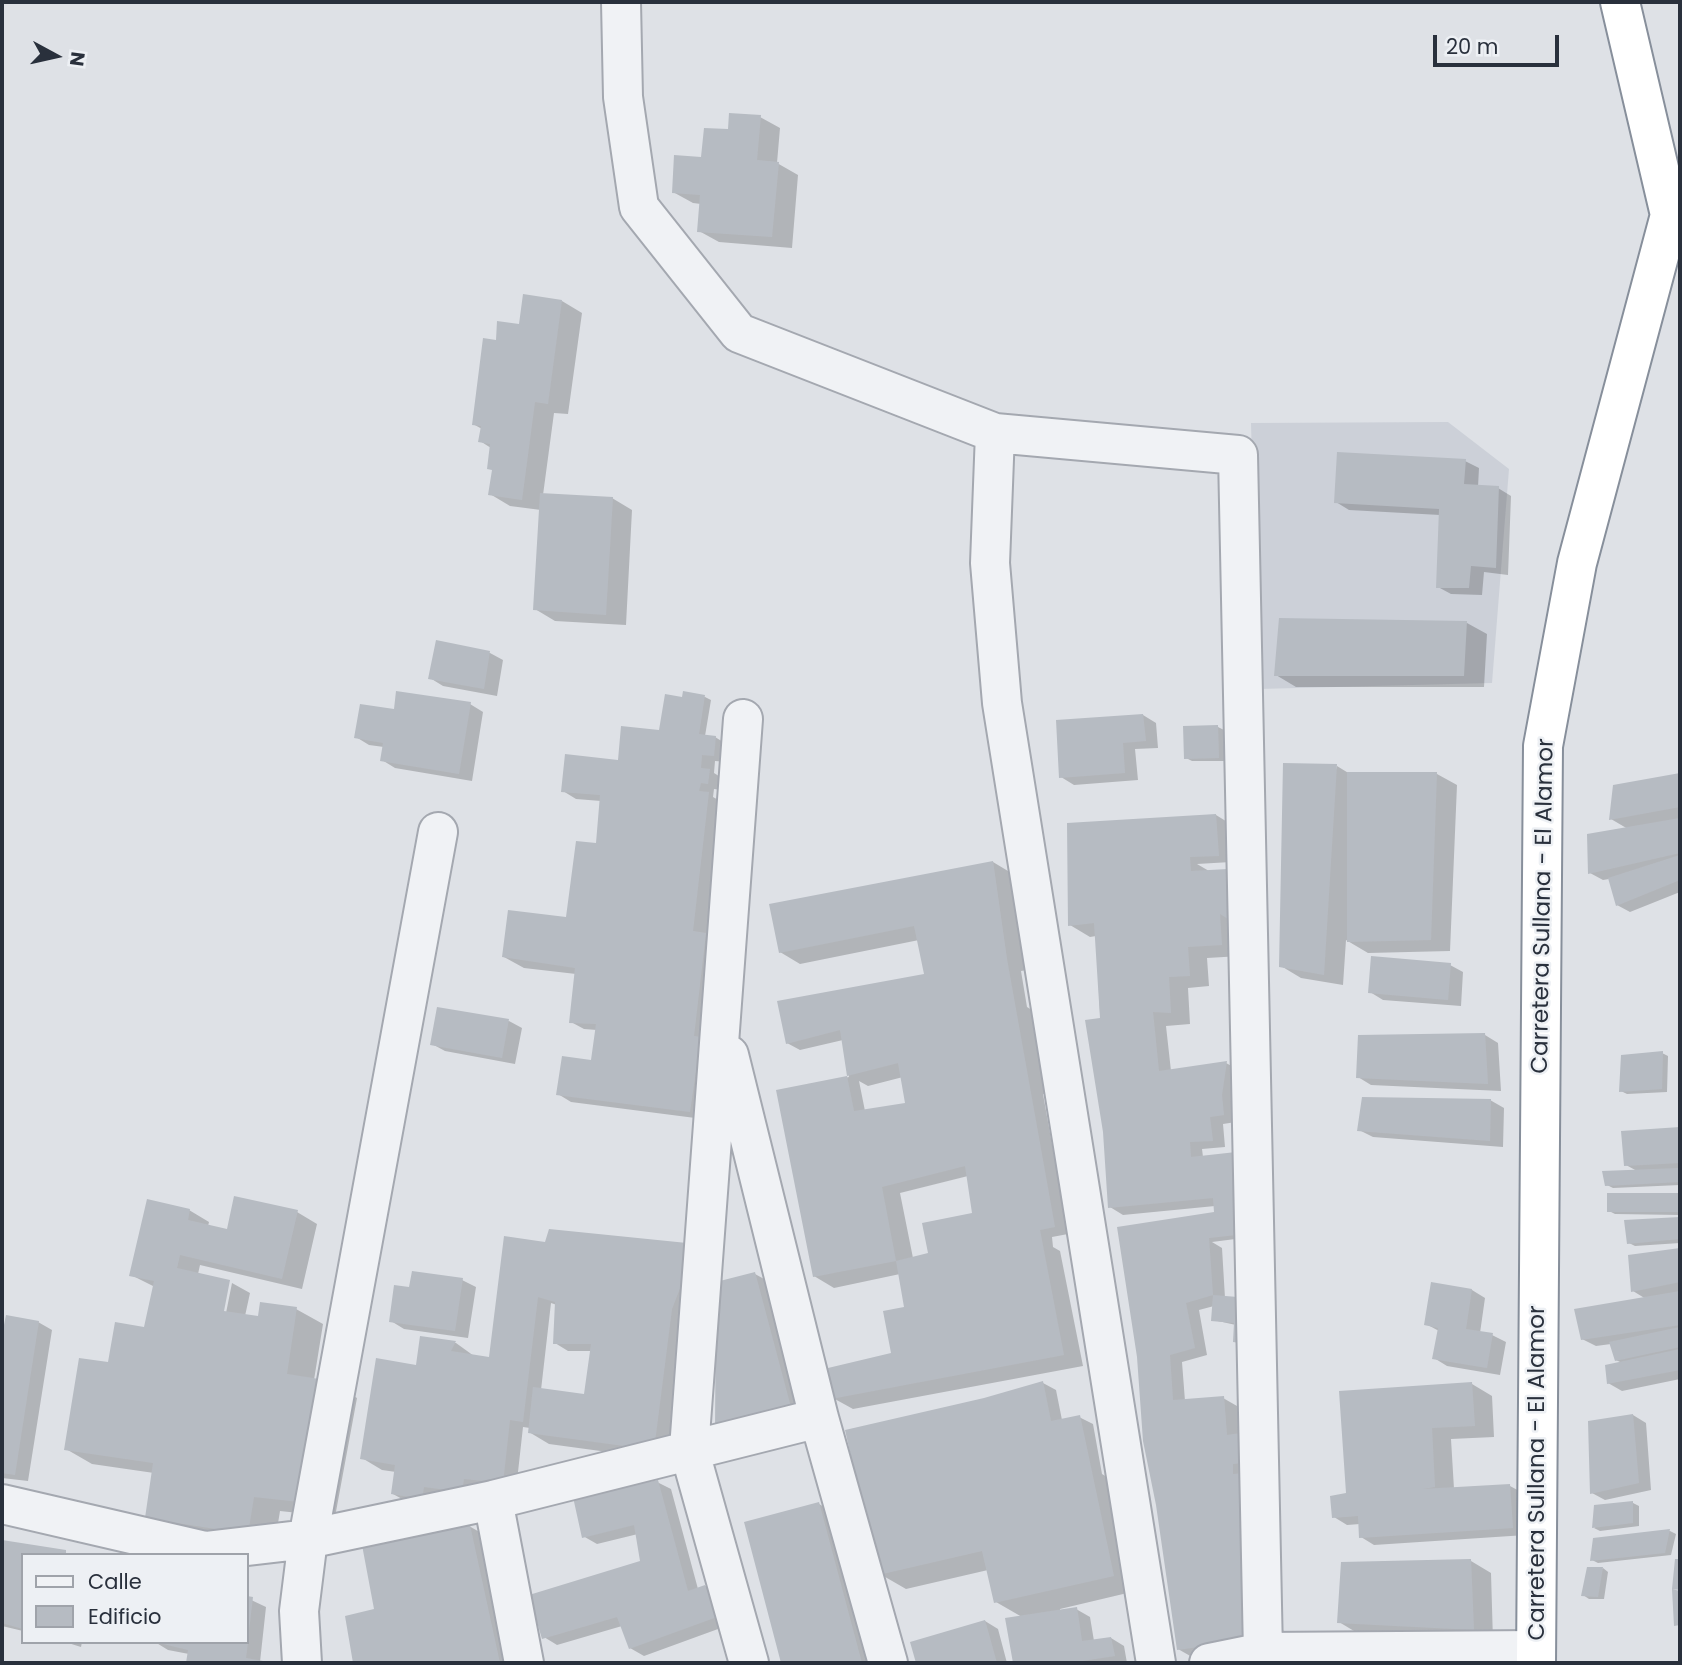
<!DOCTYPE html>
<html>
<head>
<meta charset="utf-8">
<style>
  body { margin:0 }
  #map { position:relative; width:1682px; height:1665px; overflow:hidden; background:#dee1e6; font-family:Poppins,sans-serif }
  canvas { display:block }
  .frame { position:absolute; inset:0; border:4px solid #29303c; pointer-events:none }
  .legend { position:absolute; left:21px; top:1553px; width:228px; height:91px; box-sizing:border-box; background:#edf0f4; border:2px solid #9fa3aa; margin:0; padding:9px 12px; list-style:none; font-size:21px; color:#29303c }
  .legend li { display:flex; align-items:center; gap:14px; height:35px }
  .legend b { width:35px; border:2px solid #9fa3aa }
  .north { position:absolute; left:21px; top:21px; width:70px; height:70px; -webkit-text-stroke:5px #edf0f4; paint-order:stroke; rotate:98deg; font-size:19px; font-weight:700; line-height:28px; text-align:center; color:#29303c }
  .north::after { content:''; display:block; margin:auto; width:24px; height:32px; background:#29303c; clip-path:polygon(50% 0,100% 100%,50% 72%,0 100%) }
  .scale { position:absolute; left:1433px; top:35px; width:126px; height:32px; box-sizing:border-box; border:4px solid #29303c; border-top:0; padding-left:9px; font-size:21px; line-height:24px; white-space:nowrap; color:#29303c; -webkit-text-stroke:5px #edf0f4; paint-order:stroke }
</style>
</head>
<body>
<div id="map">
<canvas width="1682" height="1665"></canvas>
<div class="frame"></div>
<ul class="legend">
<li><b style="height:9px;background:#f0f2f5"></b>Calle</li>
<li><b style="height:19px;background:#b6bbc2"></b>Edificio</li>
</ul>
<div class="north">N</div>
<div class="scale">20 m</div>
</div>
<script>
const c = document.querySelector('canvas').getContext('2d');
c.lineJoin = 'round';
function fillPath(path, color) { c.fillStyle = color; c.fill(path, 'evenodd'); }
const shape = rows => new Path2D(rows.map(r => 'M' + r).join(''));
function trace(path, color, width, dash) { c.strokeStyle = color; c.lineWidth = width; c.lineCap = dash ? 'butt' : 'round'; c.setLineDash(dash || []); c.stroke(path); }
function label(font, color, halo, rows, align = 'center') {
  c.font = font + ' Poppins,sans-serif'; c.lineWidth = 5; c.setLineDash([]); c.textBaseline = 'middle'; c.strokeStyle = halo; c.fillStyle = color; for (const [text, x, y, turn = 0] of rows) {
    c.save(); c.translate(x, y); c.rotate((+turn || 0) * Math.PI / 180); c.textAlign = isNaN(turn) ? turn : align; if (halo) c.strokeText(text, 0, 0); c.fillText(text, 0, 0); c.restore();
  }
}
const built = shape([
  [1448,422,1509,469,1492,683,1258,689,1251,423]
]);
const shadow = shape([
  [760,117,780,128,777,163,798,175,792,248,719,242,699,231,701,204,693,203,673,192,729,131],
  [562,301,582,313,568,414,554,413,543,495,612,498,632,510,626,625,555,621,535,609,541,510,510,506,490,494,494,471,491,448,480,441,482,429,473,424,497,342],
  [1465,461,1479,468,1478,487,1498,488,1511,496,1508,575,1484,572,1482,595,1451,594,1438,587,1440,515,1349,510,1336,502],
  [1467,623,1487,634,1484,687,1296,687,1276,675],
  [437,642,490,653,503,660,497,696,443,686,430,678],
  [705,697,711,700,705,736,715,737,728,745,727,762,715,761,714,773,722,778,721,790,714,789,713,797,722,802,703,1119,571,1102,558,1094,593,1062,597,1030,584,1029,571,1022,576,974,524,968,504,957,568,919,598,845,601,801,576,799,563,791,667,732,684,699],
  [470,704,483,712,472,781,395,768,382,760,384,747,369,745,356,737,395,711],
  [1143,715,1156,723,1158,748,1135,749,1138,780,1074,785,1061,777],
  [1218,727,1224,730,1225,761,1192,761,1186,758],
  [1337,766,1350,774,1437,774,1457,785,1450,951,1368,953,1346,940,1343,985,1301,978,1281,966],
  [1680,775,1680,892,1630,912,1617,905,1609,879,1603,880,1590,873,1628,829,1611,819,1615,786],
  [1216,815,1229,823,1231,862,1197,864,1209,871,1228,871,1241,956,1207,958,1209,986,1188,988,1190,1024,1166,1026,1171,1071,1226,1063,1239,1070,1236,1122,1223,1124,1225,1147,1202,1149,1203,1157,1251,1237,1212,1242,1222,1248,1225,1298,1250,1300,1241,1345,1235,1341,1236,1325,1213,1320,1214,1306,1199,1310,1207,1355,1182,1362,1185,1401,1223,1398,1237,1406,1263,1647,1192,1657,1178,1649,1157,1504,1145,1441,1188,1219,1216,1214,1215,1206,1123,1215,1110,1207,1096,936,1090,937,1070,925],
  [993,862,1013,874,1027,970,1021,971,1027,1007,1035,1012,1049,1093,1043,1094,1068,1234,1052,1237,1053,1247,1060,1251,1083,1366,853,1409,833,1398,893,1354,906,1308,900,1274,834,1288,814,1276,778,1092,849,1077,843,1040,800,1050,787,1043,928,975,919,940,800,964,780,952],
  [903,1077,907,1104,865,1111,859,1081,868,1086],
  [968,1176,974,1216,930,1254,913,1258,900,1193],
  [1450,965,1463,972,1461,1006,1383,1000,1370,992],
  [509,1021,522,1028,515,1064,445,1051,432,1044],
  [1485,1035,1498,1043,1501,1091,1371,1085,1358,1077],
  [1662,1053,1668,1056,1667,1092,1627,1094,1621,1091],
  [1490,1100,1504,1108,1503,1147,1373,1137,1359,1130],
  [1680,1129,1680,1185,1613,1188,1607,1185,1637,1171,1626,1165,1623,1133],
  [1679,1195,1680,1215,1615,1214,1609,1211],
  [189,1210,209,1222,208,1226,228,1231,297,1212,317,1224,302,1289,200,1265,198,1274,222,1313,226,1313,232,1283,250,1293,245,1316,259,1318,296,1309,323,1324,314,1380,331,1383,357,1398,335,1517,280,1511,274,1548,173,1533,147,1518,154,1473,92,1464,66,1449,110,1364,146,1329,155,1287,131,1275],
  [1680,1219,1680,1243,1635,1246,1629,1243,1626,1221],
  [547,1244,686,1245,674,1461,549,1444,529,1432,530,1428,523,1427,516,1490,413,1505,393,1494,396,1472,382,1470,362,1458,417,1367,421,1338,456,1343,474,1356,491,1358],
  [551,1303,557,1305,555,1343,568,1351,592,1351,586,1396,541,1390],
  [1680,1250,1680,1379,1622,1391,1608,1383,1622,1363,1616,1360,1611,1344,1596,1346,1582,1339,1646,1299,1633,1291,1630,1257],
  [755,1274,775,1285,812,1422,736,1442],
  [462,1280,476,1287,468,1338,404,1329,391,1321,411,1289],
  [1433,1284,1472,1290,1485,1298,1480,1333,1492,1335,1506,1342,1500,1375,1447,1366,1434,1358,1439,1331,1426,1324],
  [38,1322,52,1330,28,1481,2,1478,2,1337],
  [1043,1383,1056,1390,1062,1420,1079,1417,1093,1424,1102,1474,1115,1482,1140,1590,1060,1609,1060,1611,1076,1609,1090,1617,1094,1641,1111,1638,1124,1646,1127,1663,1014,1663,1007,1620,1022,1617,996,1602,988,1570,906,1589,880,1574,983,1400],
  [1472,1384,1492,1396,1494,1437,1451,1439,1454,1489,1510,1486,1523,1493,1526,1535,1374,1545,1361,1537,1360,1524,1347,1525,1334,1517],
  [1633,1415,1646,1423,1651,1490,1605,1500,1592,1493],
  [657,1482,671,1489,698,1589,705,1586,719,1594,729,1625,644,1656,630,1648,622,1626,557,1645,544,1637,642,1563,638,1534,597,1544,583,1536],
  [1633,1503,1639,1506,1639,1526,1600,1531,1594,1528],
  [819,1504,845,1519,883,1663,782,1663,746,1523],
  [469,1526,483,1534,517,1663,355,1663,347,1618,376,1610],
  [1670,1531,1676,1534,1671,1555,1598,1563,1592,1560,1594,1540],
  [2,1542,70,1555,23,1555,23,1631,2,1626],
  [1471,1561,1491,1573,1493,1641,1359,1634,1339,1622],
  [1603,1568,1608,1572,1604,1599,1589,1599,1583,1595],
  [247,1598,266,1607,260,1662,264,1663,187,1663,189,1654,168,1650,155,1642,247,1642],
  [985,1621,998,1629,1007,1663,918,1663,912,1643],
  [65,1642,82,1642,81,1647]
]);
const building = shape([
  [729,113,761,115,757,160,779,162,772,237,697,232,700,195,672,193,674,155,701,157,704,128,728,129],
  [523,294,562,300,548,404,535,402,522,500,488,495,492,470,487,469,490,444,478,442,481,426,472,425,483,338,496,340,497,321,519,324],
  [1337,452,1466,459,1464,484,1499,486,1496,568,1471,566,1469,588,1436,588,1439,509,1334,503],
  [540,493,613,497,606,615,533,610],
  [1279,618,1467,621,1464,676,1274,676],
  [436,640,490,651,484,689,428,679],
  [396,691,471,702,459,774,380,761,383,743,354,738,360,704,394,709],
  [683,691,705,695,699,734,716,736,714,756,702,755,701,768,710,769,708,784,701,783,699,791,709,792,693,931,706,933,694,1036,701,1037,690,1112,556,1095,562,1056,591,1060,596,1024,569,1023,575,968,502,957,508,910,566,917,576,841,596,843,600,795,561,792,565,754,618,760,621,726,659,730,665,694,682,697],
  [1143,714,1146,741,1123,743,1125,773,1059,778,1056,720],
  [1218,725,1219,758,1184,759,1183,726],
  [1283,763,1337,764,1324,975,1279,967],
  [1347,772,1437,772,1431,940,1347,942],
  [1680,773,1680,807,1609,820,1613,785],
  [1216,814,1219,856,1190,857,1191,871,1228,869,1230,920,1220,914,1222,945,1188,947,1190,976,1169,977,1171,1013,1153,1012,1159,1071,1227,1061,1222,1095,1224,1115,1210,1117,1213,1141,1190,1142,1191,1157,1236,1152,1245,1234,1209,1238,1213,1295,1186,1303,1195,1348,1170,1355,1173,1400,1224,1396,1227,1435,1241,1433,1243,1463,1233,1464,1233,1474,1246,1473,1250,1640,1177,1650,1156,1505,1143,1441,1137,1357,1117,1227,1214,1212,1213,1198,1108,1208,1103,1132,1085,1020,1100,1018,1094,923,1068,926,1067,823],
  [1680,818,1680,853,1588,874,1587,834],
  [1680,855,1680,880,1616,906,1608,878],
  [993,861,1007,959,1055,1227,1040,1230,1064,1355,831,1399,828,1368,891,1353,883,1311,904,1307,896,1261,928,1253,922,1223,972,1213,965,1166,882,1187,896,1261,813,1277,776,1090,847,1076,854,1111,905,1103,898,1063,847,1076,840,1030,786,1044,777,1001,924,974,914,926,779,953,769,904],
  [1371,956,1451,963,1448,1000,1368,993],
  [437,1007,509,1019,502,1058,430,1045],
  [1485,1033,1488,1084,1356,1078,1358,1035],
  [1663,1051,1662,1089,1619,1092,1621,1055],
  [1362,1097,1491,1099,1490,1141,1357,1131],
  [1680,1127,1680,1163,1624,1166,1621,1131],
  [1680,1168,1680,1182,1605,1186,1602,1171],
  [1607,1193,1679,1193,1680,1212,1607,1212],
  [234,1196,298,1210,282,1279,180,1255,177,1268,230,1280,224,1311,258,1316,260,1302,297,1307,287,1374,332,1381,309,1503,254,1497,248,1534,145,1518,153,1463,64,1450,79,1358,108,1362,115,1322,144,1327,154,1281,129,1276,147,1199,190,1209,188,1220,227,1229],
  [1680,1217,1680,1239,1627,1244,1624,1220],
  [549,1229,687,1243,682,1283,672,1309,654,1450,528,1433,533,1387,584,1394,591,1344,553,1344,555,1302,538,1297,523,1422,510,1420,503,1483,464,1479,462,1492,424,1487,422,1499,391,1494,395,1465,360,1459,376,1358,416,1365,420,1336,456,1341,451,1351,489,1357,504,1236,545,1242],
  [1680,1248,1680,1282,1631,1292,1628,1255],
  [412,1271,463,1278,455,1331,389,1322,394,1285,409,1287],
  [755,1272,792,1411,715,1432,716,1282],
  [1431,1282,1472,1289,1466,1329,1493,1333,1487,1368,1432,1359,1438,1328,1424,1325],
  [1680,1291,1680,1325,1581,1340,1574,1309],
  [1213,1295,1250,1298,1247,1344,1233,1342,1234,1323,1211,1321],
  [6,1315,39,1321,15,1475,2,1473,2,1335],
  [1680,1327,1680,1347,1615,1361,1609,1342],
  [1680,1349,1680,1370,1607,1384,1605,1365],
  [1043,1381,1051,1421,1080,1415,1114,1576,994,1603,982,1551,878,1575,845,1430,984,1398],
  [1472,1382,1475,1426,1432,1428,1435,1487,1422,1489,1510,1484,1513,1528,1359,1538,1358,1516,1332,1518,1330,1496,1346,1493,1339,1391],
  [1633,1414,1639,1483,1590,1494,1588,1421],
  [658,1480,688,1591,705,1585,717,1617,629,1649,617,1617,542,1639,529,1595,640,1561,634,1525,582,1538,573,1497],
  [1633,1501,1633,1523,1592,1528,1594,1505],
  [819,1502,862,1663,781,1663,744,1522],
  [470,1525,500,1663,353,1663,345,1616,374,1609,362,1545],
  [1670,1529,1665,1553,1590,1561,1593,1538],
  [2,1540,66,1550,66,1555,23,1555,23,1629,2,1623],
  [1471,1559,1474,1630,1337,1623,1341,1562],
  [1675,1559,1680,1559,1680,1590,1672,1589,1680,1591,1680,1625,1674,1626,1672,1589],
  [1587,1567,1603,1567,1598,1597,1581,1596],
  [247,1596,253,1597,248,1639,247,1639],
  [1077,1607,1082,1641,1111,1637,1115,1656,1069,1663,1013,1663,1005,1618],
  [985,1620,997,1663,916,1663,910,1642],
  [155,1642,248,1642,246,1658,263,1661,263,1663,186,1663,188,1650]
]);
const minor = shape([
  [621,2,623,97,639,207,739,333,995,433,990,563,1002,703,1156,1663],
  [995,433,1238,455,1263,1652],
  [743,719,689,1449,749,1663],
  [729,1055,819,1418,888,1663],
  [493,1500,524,1663],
  [2,1504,205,1551,308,1539,493,1500,819,1418],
  [302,1663,299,1611,308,1539,438,832],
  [1209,1663,1263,1652,1536,1650]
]);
const highway = shape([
  [1536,1663,1543,746,1577,563,1670,215,1620,2]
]);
const streetNames = [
  ["Carretera Sullana - El Alamor",1544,906,-89],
  ["Carretera Sullana - El Alamor",1538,1473,-90]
];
fillPath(built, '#ccd0d8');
fillPath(shadow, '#0003');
fillPath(building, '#b6bbc2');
trace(minor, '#a4a8b0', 42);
trace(highway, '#878f9b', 42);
trace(minor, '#f0f2f5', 38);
trace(highway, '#fff', 38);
label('23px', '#29303c', '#edf0f4', streetNames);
</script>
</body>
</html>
